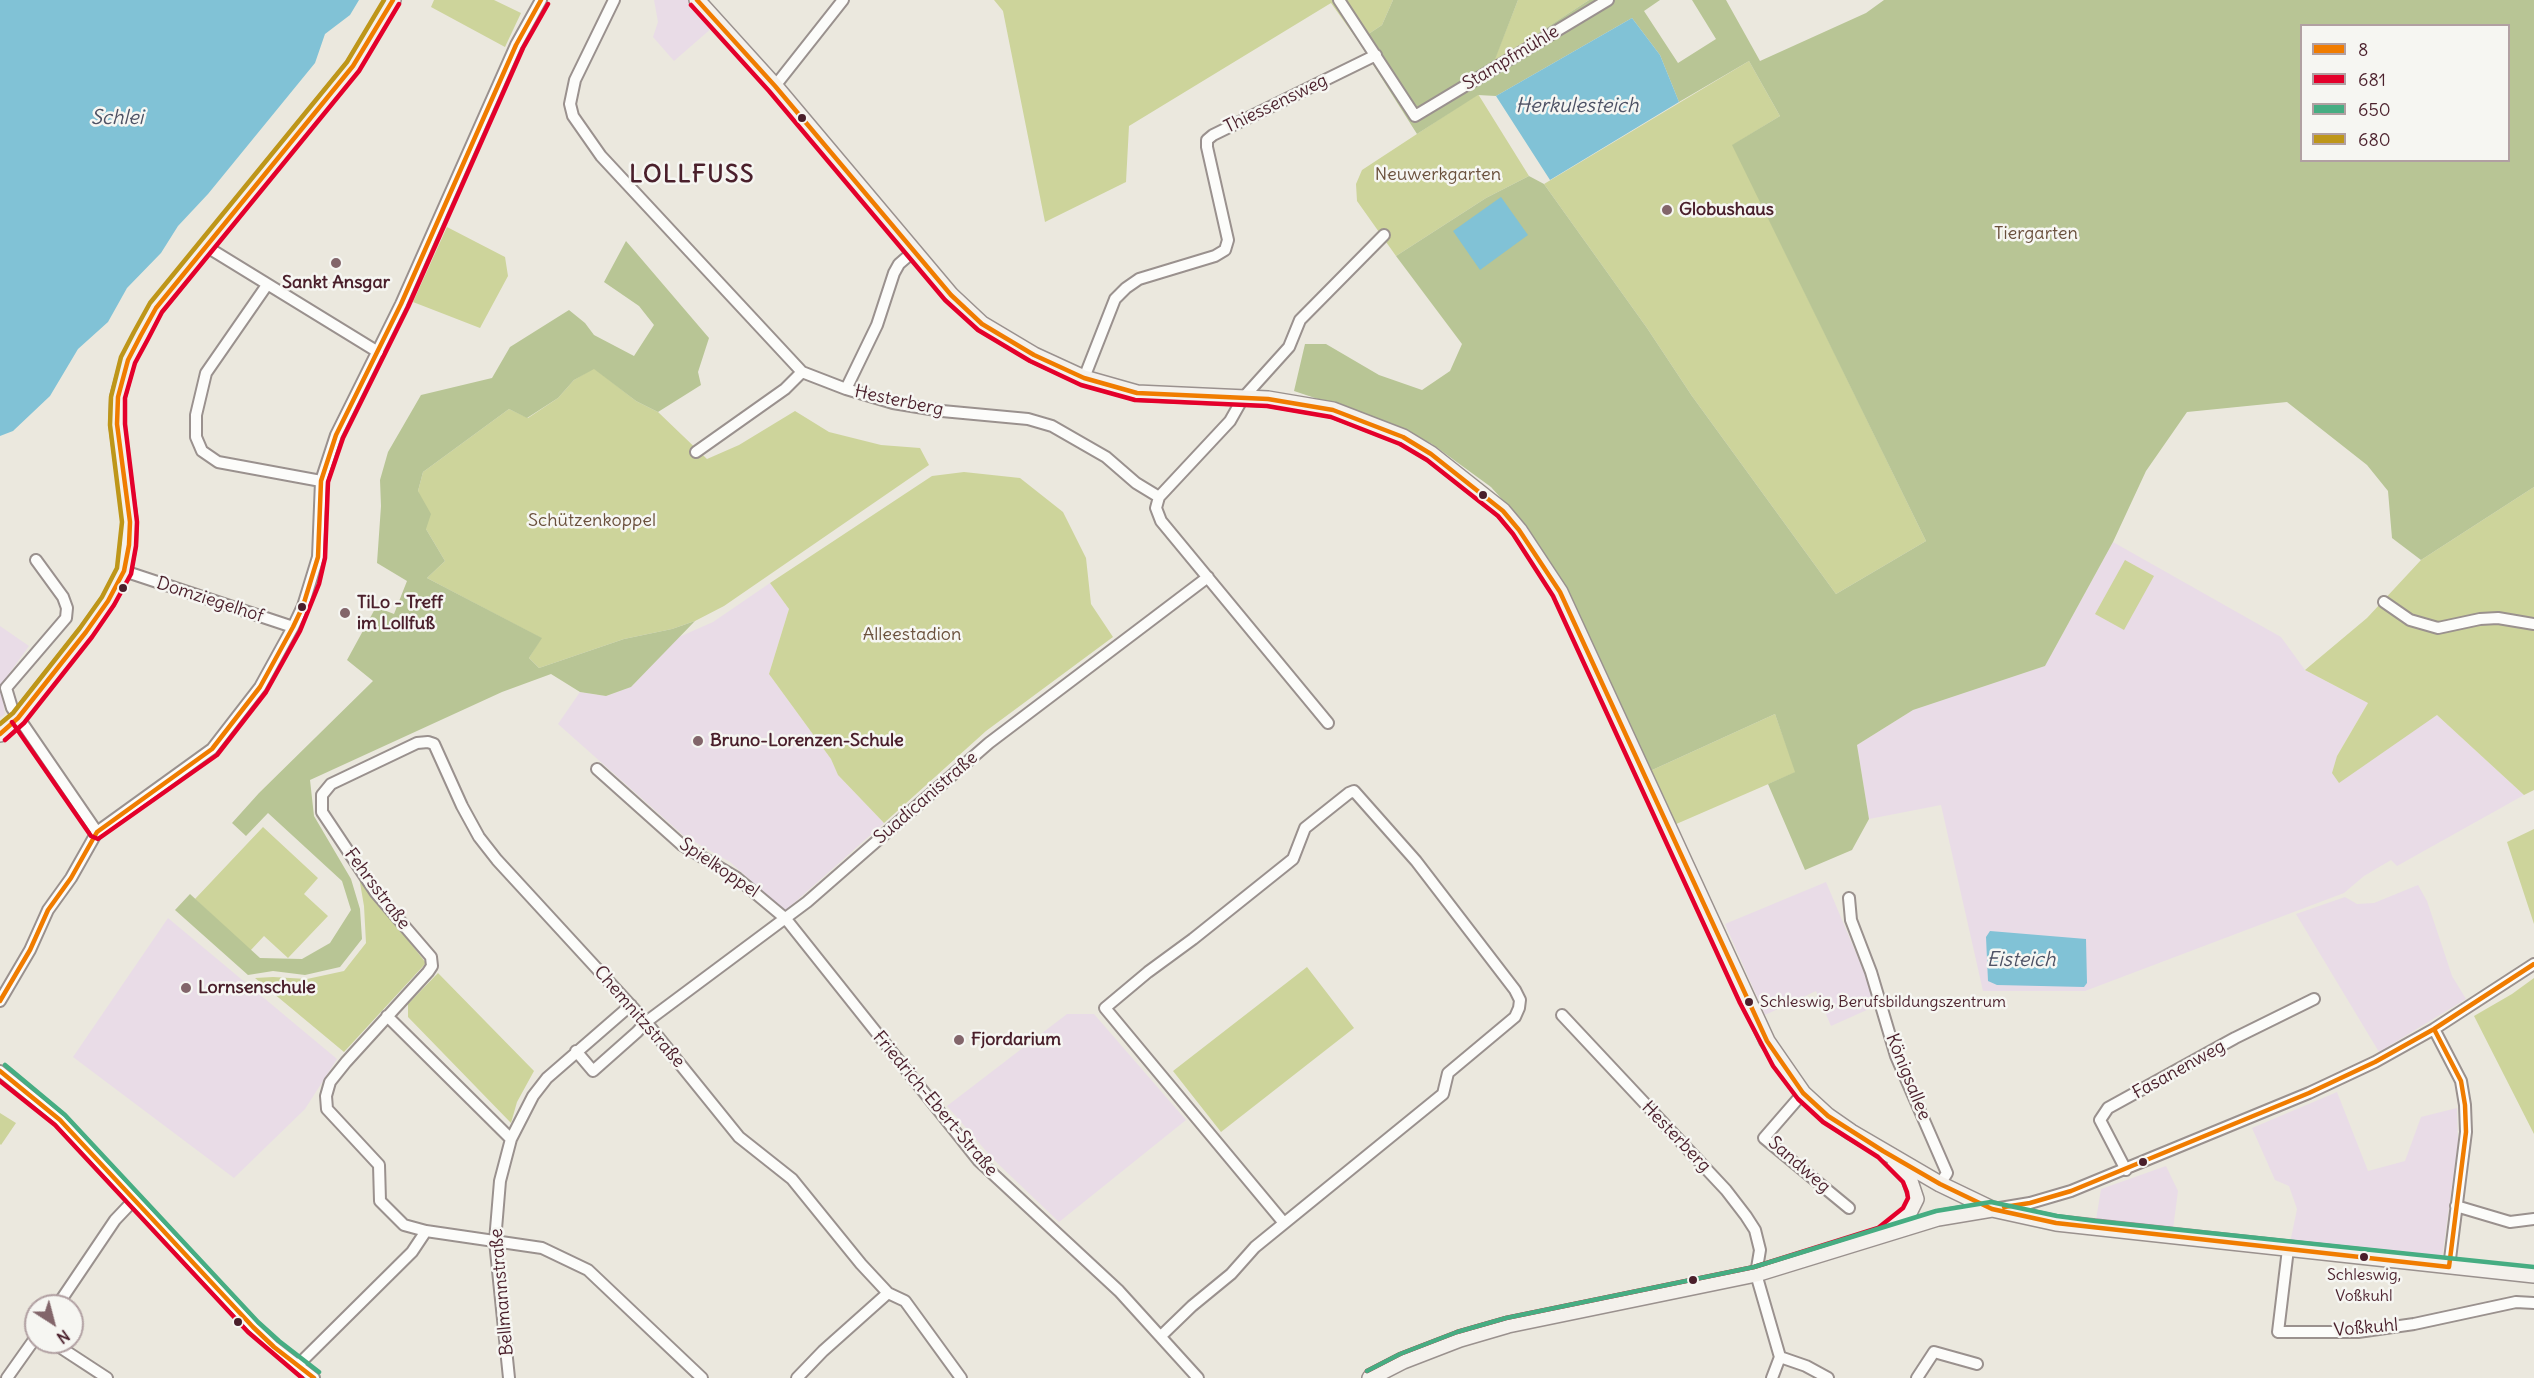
<!DOCTYPE html>
<html>
<head>
<meta charset="utf-8">
<style>
  body { margin:0 }
  #map { position:relative; width:2534px; height:1378px; overflow:hidden; background:#ebe8de; font-family:Delius,sans-serif }
  canvas { display:block }
  .legend { position:absolute; left:2300px; top:24px; width:210px; height:138px; box-sizing:border-box; background:#f6f6f2; border:2px solid #b1a0a2; margin:0; padding:8px 10px; list-style:none; font-size:18px; color:#4a1f2b }
  .legend li { display:flex; align-items:center; gap:12px; height:30px }
  .legend b { width:30px; border:2px solid #b1a0a2 }
  .north { position:absolute; left:24px; top:1294px; width:60px; height:60px; box-sizing:border-box; background:#f6f6f2; border:2px solid #b1a0a2; border-radius:50%; rotate:144deg; font-size:16px; font-weight:700; line-height:24px; text-align:center; color:#4a1f2b }
  .north::after { content:''; display:block; margin:auto; width:21px; height:27px; background:#82656a; clip-path:polygon(50% 0,100% 100%,50% 72%,0 100%) }
</style>
</head>
<body>
<div id="map">
<canvas width="2534" height="1378"></canvas>
<ul class="legend">
<li><b style="height:8px;background:#f07c00"></b>8</li>
<li><b style="height:8px;background:#e4002b"></b>681</li>
<li><b style="height:8px;background:#46ad82"></b>650</li>
<li><b style="height:8px;background:#be9619"></b>680</li>
</ul>
<div class="north">N</div>
</div>
<script>
const c = document.querySelector('canvas').getContext('2d');
c.lineJoin = 'round';
function fillPath(path, color) { c.fillStyle = color; c.fill(path, 'evenodd'); }
const shape = rows => new Path2D(rows.map(r => 'M' + r).join(''));
function trace(path, color, width, dash) { c.strokeStyle = color; c.lineWidth = width; c.lineCap = dash ? 'butt' : 'round'; c.setLineDash(dash || []); c.stroke(path); }
function label(font, color, halo, rows, align = 'center') {
  c.font = font + ' Delius,sans-serif'; c.lineWidth = 5; c.setLineDash([]); c.textBaseline = 'middle'; c.strokeStyle = halo; c.fillStyle = color; for (const [text, x, y, turn = 0] of rows) {
    c.save(); c.translate(x, y); c.rotate((+turn || 0) * Math.PI / 180); c.textAlign = isNaN(turn) ? turn : align; if (halo) c.strokeText(text, 0, 0); c.fillText(text, 0, 0); c.restore();
  }
}
const built = shape([
  [654,0,690,0,713,27,674,61,653,37,658,22],
  [2113,542,2281,637,2305,670,2368,703,2337,756,2437,715,2524,795,2397,866,2391,860,2364,876,2344,893,2085,991,1983,991,1941,805,1869,819,1857,745,1913,710,2045,666],
  [770,583,789,609,769,674,831,759,838,775,884,823,785,911,730,862,684,836,558,724,580,692,606,696,631,687,679,637,713,622],
  [0,626,29,646,1,685,5,714,0,718],
  [1826,882,1878,1005,1831,1026,1816,991,1765,1015,1725,924],
  [2418,885,2427,901,2452,976,2466,999,2379,1052,2296,914,2345,897,2357,904,2374,903],
  [168,918,337,1059,305,1109,234,1178,73,1057],
  [1067,1014,1094,1014,1186,1120,1059,1222,993,1159,947,1106],
  [2337,1092,2368,1171,2405,1161,2421,1117,2457,1108,2458,1143,2442,1258,2290,1243,2297,1209,2289,1186,2275,1180,2252,1128],
  [2166,1166,2178,1191,2173,1229,2096,1220,2101,1189]
]);
const green = shape([
  [434,0,494,0,521,13,505,47,431,7],
  [994,0,1393,0,1382,25,1358,41,1331,3,1129,126,1126,182,1045,222,1003,11],
  [1518,0,1589,0,1493,63],
  [1749,61,1780,116,1733,145,1926,541,1836,594,1692,396,1647,328,1544,184],
  [1478,94,1529,176,1486,198,1396,256,1357,201,1356,184,1362,170],
  [447,227,505,257,508,276,480,328,413,302],
  [594,368,636,401,658,412,707,459,739,445,795,411,829,432,881,445,920,448,929,465,724,606,695,621,672,629,624,639,539,668,529,658,541,638,427,578,445,561,426,529,418,491,423,472,509,409,528,418,558,398,574,380],
  [964,472,1020,478,1063,512,1086,558,1091,604,1113,637,986,731,884,823,838,775,831,759,769,674,789,609,770,583,932,476],
  [2534,487,2534,790,2524,795,2437,715,2339,783,2332,773,2337,756,2368,703,2305,670,2367,618,2421,560],
  [2125,560,2154,576,2124,630,2095,614],
  [1775,714,1796,772,1674,825,1650,771],
  [263,827,318,878,304,894,328,916,288,958,264,936,250,951,195,899],
  [2534,829,2534,924,2507,842],
  [359,877,426,963,344,1052,255,978,273,977,307,979,344,971,366,943,364,906],
  [1307,967,1354,1028,1221,1132,1173,1071],
  [438,973,534,1071,517,1102,511,1123,408,1017,408,1004],
  [2534,978,2534,1134,2474,1016,2512,994],
  [0,1113,16,1123,1,1145,0,1144]
]);
const forest = shape([
  [1393,0,1518,0,1494,62,1589,0,1660,0,1644,11,1678,63,1716,39,1692,0,1726,0,1760,61,1866,13,1884,0,2534,0,2534,487,2421,560,2392,538,2388,491,2367,465,2287,402,2187,412,2146,471,2113,542,2045,666,1913,710,1857,745,1869,819,1852,850,1805,870,1768,784,1795,772,1775,714,1650,771,1574,605,1543,551,1514,513,1491,487,1432,444,1393,424,1294,391,1305,344,1326,344,1379,375,1422,390,1450,371,1462,344,1396,256,1486,198,1529,176,1544,184,1647,328,1692,396,1836,594,1926,541,1732,145,1780,116,1749,61,1679,102,1660,55,1632,18,1496,96,1478,95,1417,134,1358,41,1382,25],
  [2302,26,2508,26,2508,160,2302,160],
  [626,241,709,338,698,372,701,385,658,412,636,401,594,369,574,380,558,398,527,418,509,409,423,472,418,491,431,514,426,529,445,561,427,578,542,638,529,658,539,668,624,639,672,629,695,621,631,687,606,696,580,692,551,674,502,692,310,780,314,816,351,879,360,909,362,939,340,967,305,975,273,971,248,975,175,910,190,894,260,958,302,959,330,943,351,910,342,881,268,813,246,836,232,823,259,793,373,681,347,660,376,607,394,614,407,581,377,563,381,506,380,480,388,452,421,395,492,378,510,347,569,310,585,323,594,335,634,356,654,325,639,306,604,282]
]);
const water = shape([
  [0,0,359,0,350,15,325,34,315,63,208,194,178,226,161,253,127,288,108,322,78,349,50,396,13,431,0,436],
  [1632,18,1660,55,1679,102,1550,180,1496,96],
  [1501,197,1528,235,1480,270,1453,231],
  [1990,931,2086,939,2087,983,2084,987,1997,985,1988,981,1986,937]
]);
const street = shape([
  [614,0,575,80,570,104,573,116,601,156,802,372,846,389,893,403,942,411,1028,419,1052,426,1106,457,1136,483,1159,497],
  [1339,0,1415,116,1608,0],
  [775,86,843,0],
  [207,247,378,352],
  [267,285,206,373,196,415,196,437,202,451,218,462,321,481],
  [1084,378,1115,299,1126,288,1139,279,1215,256,1225,250,1228,240,1207,147,1207,140,1213,135,1376,55],
  [846,389,877,325,894,273,899,264,914,251],
  [696,452,785,389,802,372],
  [36,560,63,597,67,608,66,618,6,688,12,708,97,832],
  [124,571,293,627],
  [2384,602,2410,620,2438,628,2480,619,2498,618,2534,624],
  [1328,723,1161,521,1156,508,1159,497,1230,421,1243,398,1289,347,1300,320,1384,235],
  [597,769,682,845,737,878,786,919,978,1160,1119,1291,1198,1378],
  [1849,898,1851,920,1871,972,1896,1056,1947,1173,1940,1184],
  [0,1001,30,950,48,910,71,878,97,832,212,749,260,687,293,627,303,606,318,557,321,481,336,435,401,304,516,45,541,0],
  [1562,1015,1726,1190,1746,1216,1755,1230,1760,1250,1756,1274,1780,1357],
  [387,1016,511,1139],
  [2434,1029,2461,1081,2465,1105,2466,1132,2449,1267],
  [576,1051,593,1071,637,1032,646,1022,807,902,989,743,1208,577],
  [0,1071,60,1120,253,1327,274,1347,314,1378],
  [1803,1093,1764,1138,1849,1208],
  [2126,1170,2100,1120,2108,1108,2235,1038,2314,999],
  [2456,1206,2510,1222,2534,1219],
  [2000,1208,2030,1203,2071,1191,2309,1093,2375,1062,2434,1029,2534,964],
  [426,1231,404,1225,380,1201,379,1165,327,1109,326,1096,330,1082,346,1062,428,972,432,966,431,957,376,893,322,812,322,795,331,784,417,743,428,742,434,744,462,806,479,837,497,860,646,1022,739,1137,792,1179,861,1264,888,1293,905,1301,961,1378],
  [2288,1249,2278,1332,2358,1332,2414,1324,2516,1302,2534,1303],
  [57,1306,115,1220,134,1200],
  [1161,1336,1192,1306,1231,1274,1255,1247,1443,1094,1448,1073,1515,1017,1519,1008,1520,1000,1515,990,1416,861,1354,791,1349,793,1305,828,1293,859,1193,939,1148,972,1105,1008,1284,1223],
  [52,1342,107,1378],
  [1780,1357,1806,1366,1828,1378],
  [297,1366,412,1252,426,1231,542,1248,588,1270,702,1378],
  [7,1378,36,1337],
  [509,1378,495,1241,500,1181,511,1139,533,1096,547,1078,631,1005],
  [797,1378,823,1351,888,1293],
  [1772,1378,1780,1357],
  [1917,1378,1934,1352,1977,1364]
]);
const secondary = shape([
  [697,0,775,86,951,295,982,324,1034,355,1084,378,1137,393,1268,399,1333,410,1403,437,1431,454,1503,511,1519,530,1560,592,1767,1041,1803,1093,1828,1116,1851,1132,1940,1184,1992,1209,2056,1223,2534,1275],
  [0,734,18,718,86,632,108,601,124,571,129,545,130,522,117,424,118,397,128,360,141,335,156,308,353,66,393,0],
  [1889,1230,1909,1213,1916,1199,1909,1178,1895,1164],
  [1370,1378,1403,1361,1460,1339,1508,1325,1756,1274,1938,1218,1992,1209]
]);
const bus1 = shape([
  [697,0,775,86,951,295,982,324,1034,355,1084,378,1137,393,1268,399,1333,410,1403,437,1431,454,1503,511,1519,530,1560,592,1767,1041,1803,1093,1828,1116,1883,1151,1940,1184,1992,1209,2056,1223,2449,1267,2466,1132,2465,1105,2461,1081,2434,1029],
  [0,734,18,718,86,632,108,601,124,571,129,545,130,522,117,424,118,397,128,360,141,335,156,308,353,66,393,0],
  [0,1001,30,950,48,910,71,878,97,832,212,749,260,687,293,627,303,606,318,557,321,481,336,435,401,304,516,45,541,0],
  [0,1071,60,1120,253,1327,274,1347,314,1378],
  [2004,1207,2030,1203,2071,1191,2309,1093,2375,1062,2434,1029,2534,964]
]);
const bus2 = shape([
  [691,5,769,91,945,300,978,330,1030,361,1081,385,1135,400,1267,406,1331,417,1400,444,1427,460,1498,516,1513,534,1553,596,1740,1003,1773,1066,1798,1099,1823,1122,1878,1157,1903,1182,1907,1192,1908,1198,1903,1208,1878,1228,1754,1267,1506,1318,1457,1332,1400,1354,1367,1371],
  [12,722,91,836,98,839,217,755,266,692,300,631,319,584,325,558,328,482,343,438,408,307,523,48,548,4],
  [5,740,24,723,92,637,114,605,131,574,136,546,137,522,125,424,125,398,135,363,148,339,162,312,359,71,399,4],
  [0,1081,55,1125,248,1332,302,1378]
]);
const bus3 = shape([
  [5,1065,65,1115,258,1322,279,1341,319,1372],
  [1367,1371,1400,1354,1457,1332,1506,1318,1754,1267,1936,1211,1991,1202,2057,1216,2095,1221,2534,1267]
]);
const bus4 = shape([
  [0,724,13,713,80,628,102,597,117,568,122,522,110,425,111,397,121,357,134,332,150,303,347,62,384,0]
]);
const markers = [
  [802,118,5,"#4a1f2b"],
  [1667,210,6,"#82656a"],
  [336,263,6,"#82656a"],
  [1483,495,5,"#4a1f2b"],
  [123,588,5,"#4a1f2b"],
  [302,607,5,"#4a1f2b"],
  [345,613,6,"#82656a"],
  [698,741,6,"#82656a"],
  [186,988,6,"#82656a"],
  [1749,1002,5,"#4a1f2b"],
  [959,1040,6,"#82656a"],
  [2143,1162,5,"#4a1f2b"],
  [2364,1257,5,"#4a1f2b"],
  [1693,1280,5,"#4a1f2b"],
  [238,1322,5,"#4a1f2b"]
];
const busNames = [
  ["Schleswig, Berufsbildungszentrum",1760,1002],
  ["Schleswig,",2364,1275,"center"],
  ["Voßkuhl",2364,1296,"center"]
];
const streetNames = [
  ["Stampfmühle",1511,58,-31],
  ["Thiessensweg",1276,104,-26],
  ["Hesterberg",899,401,12],
  ["Domziegelhof",210,600,18],
  ["Suadicanistraße",926,798,-41],
  ["Spielkoppel",719,868,34],
  ["Fehrsstraße",377,889,53],
  ["Chemnitzstraße",639,1017,49],
  ["Fasanenweg",2179,1070,-29],
  ["Königsallee",1908,1077,68],
  ["Friedrich-Ebert-Straße",935,1104,50],
  ["Hesterberg",1676,1137,46],
  ["Sandweg",1799,1165,41],
  ["Bellmannstraße",502,1292,-95],
  ["Voßkuhl",2366,1328,-5]
];
const parkNames = [
  ["Neuwerkgarten",1438,175],
  ["Tiergarten",2036,234],
  ["Schützenkoppel",592,521],
  ["Alleestadion",912,635]
];
const poiNames = [
  ["Globushaus",1679,210],
  ["Sankt Ansgar",336,283,"center"],
  ["TiLo - Treff",357,603],
  ["im Lollfuß",357,624],
  ["Bruno-Lorenzen-Schule",710,741],
  ["Lornsenschule",198,988],
  ["Fjordarium",971,1040]
];
const waterNames = [
  ["Herkulesteich",1577,106],
  ["Schlei",117,118],
  ["Eisteich",2021,960]
];
const districtNames = [
  ["LOLLFUSS",692,175]
];
fillPath(built, '#e9dce7');
fillPath(green, '#cdd49b');
fillPath(forest, '#b8c595');
fillPath(water, '#81c2d6');
trace(street, '#9a918e', 14);
trace(secondary, '#9a918e', 18);
trace(street, '#fcfcfa', 10);
trace(secondary, '#f4f1ec', 15);
trace(bus1, '#f07c00', 4.5);
trace(bus2, '#e4002b', 4.5);
trace(bus3, '#46ad82', 4.5);
trace(bus4, '#be9619', 4.5);
for (const [x, y, r, color] of markers) { const dot = new Path2D(); dot.arc(x, y, r, 0, 2 * Math.PI); c.fillStyle = color; c.fill(dot); trace(dot, '#f6f6f2', 2); }
label('16px', '#4a1f2b', '#f6f6f2', busNames, 'left');
label('18px', '#4a1f2b', '#f6f6f2', streetNames);
label('18px', '#6a503c', '#f6f6f2', parkNames);
label('bold 18px', '#4a1f2b', '#f6f6f2', poiNames, 'left');
label('italic 20px', '#4e5265', '#f6f6f2', waterNames);
c.letterSpacing = '1.5px';
label('bold 24px', '#4a1f2b', '#f6f6f2', districtNames);
c.letterSpacing = '0px';
</script>
</body>
</html>
